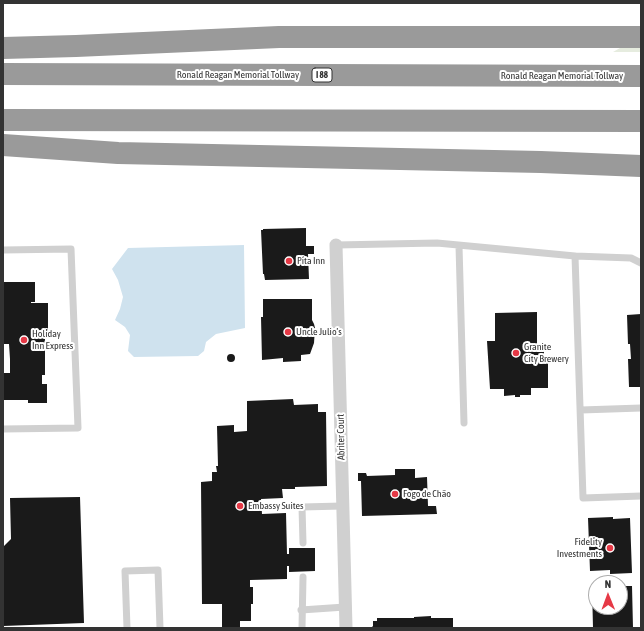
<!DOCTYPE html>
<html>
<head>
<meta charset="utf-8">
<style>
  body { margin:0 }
  #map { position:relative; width:644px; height:631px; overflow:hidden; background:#fff; font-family:"Asap Condensed",sans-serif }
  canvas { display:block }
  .frame { position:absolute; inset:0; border:4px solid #333; pointer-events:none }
  .north { position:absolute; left:588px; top:575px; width:40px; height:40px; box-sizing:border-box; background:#fff; border:1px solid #adadad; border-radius:50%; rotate:359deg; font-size:11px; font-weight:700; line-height:16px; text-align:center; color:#333 }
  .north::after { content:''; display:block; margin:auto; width:14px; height:18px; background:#e63946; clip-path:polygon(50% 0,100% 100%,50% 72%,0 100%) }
</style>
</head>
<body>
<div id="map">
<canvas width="644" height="631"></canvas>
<div class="frame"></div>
<div class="north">N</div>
</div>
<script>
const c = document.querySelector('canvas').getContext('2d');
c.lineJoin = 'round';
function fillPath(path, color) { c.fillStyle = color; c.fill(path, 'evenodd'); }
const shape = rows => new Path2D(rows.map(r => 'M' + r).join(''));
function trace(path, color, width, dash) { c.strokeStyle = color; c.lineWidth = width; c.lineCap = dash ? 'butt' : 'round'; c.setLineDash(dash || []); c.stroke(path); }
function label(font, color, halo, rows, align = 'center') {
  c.font = font + ' "Asap Condensed",sans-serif'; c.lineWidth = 4; c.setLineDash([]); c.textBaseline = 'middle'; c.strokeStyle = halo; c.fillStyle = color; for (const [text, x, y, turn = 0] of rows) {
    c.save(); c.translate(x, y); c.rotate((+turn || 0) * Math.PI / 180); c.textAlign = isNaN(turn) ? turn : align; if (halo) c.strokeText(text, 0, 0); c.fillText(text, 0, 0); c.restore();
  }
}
const green = shape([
  [620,48,641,48,641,52,613,52]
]);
const water = shape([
  [244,245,245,328,216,334,206,342,204,351,198,356,134,357,128,351,130,335,125,327,115,320,120,309,123,297,118,280,112,269,128,248]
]);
const building = shape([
  [306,228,306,246,314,246,314,254,308,254,309,279,265,280,264,274,263,274,261,230,263,230,263,229],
  [3,282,35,282,35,302,31,302,31,303,48,303,48,336,45,336,45,375,42,375,42,384,47,384,47,403,28,403,28,400,3,400,3,373,10,373,10,359,9,344,3,344],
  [263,299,312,299,312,320,314,324,315,328,314,343,310,354,301,355,301,361,283,362,283,358,262,360,261,317,263,317],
  [537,312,537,347,544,347,544,358,548,358,548,388,531,388,531,395,520,395,520,397,515,397,515,395,504,396,504,389,490,389,487,341,495,341,495,313],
  [641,314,641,387,629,387,628,359,631,359,630,344,628,344,627,315],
  '227 358a4 4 0 1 1 8 0a4 4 0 1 1-8 0Z',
  [293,399,294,405,318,404,318,412,326,412,327,486,295,487,295,489,282,489,283,498,261,499,262,514,286,513,287,554,289,554,289,548,315,548,315,571,289,572,289,566,287,566,287,579,250,580,250,587,253,587,253,604,251,604,251,621,240,621,240,627,222,627,222,604,202,604,201,482,212,481,212,472,217,472,216,466,218,466,217,426,234,425,234,432,247,431,247,401],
  [395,469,415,469,415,478,427,477,428,506,436,506,437,514,362,516,361,481,358,481,358,473,366,473,367,476,395,475],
  [80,497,84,623,3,626,3,547,11,539,10,498],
  [613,517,613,519,630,518,632,573,610,574,610,570,590,571,588,518],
  [620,586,632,586,633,628,593,628,592,587,596,587,596,607,620,607],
  [431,616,431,618,453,618,453,628,371,628,373,626,373,621,377,621,377,618,414,618,414,617]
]);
const lane = shape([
  [336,245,437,243,575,256],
  [459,246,464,423],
  [3,250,71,249,78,428,3,429],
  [641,263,631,258,575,256,583,498,641,496],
  [581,410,641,408],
  [303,543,302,507,342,506],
  [301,610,345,607],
  [127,628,125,571,158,570,160,628],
  [302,628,303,577]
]);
const street = shape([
  [336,245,346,628]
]);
const highway = shape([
  [3,48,76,46,279,37,641,37],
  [3,74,641,76],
  [3,120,641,121],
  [3,145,118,153,541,162,641,166]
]);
const markers = [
  [289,261,4,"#e63946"],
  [288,332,4,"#e63946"],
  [24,340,4,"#e63946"],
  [516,353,4,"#e63946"],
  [395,494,4,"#e63946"],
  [240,506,4,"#e63946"],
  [610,548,4,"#e63946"]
];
const shields = [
  [322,75,20]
];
const shieldNames = [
  ["I 88",322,75]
];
const streetNames = [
  ["Ronald Reagan Memorial Tollway",238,75],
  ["Ronald Reagan Memorial Tollway",562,76],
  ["Abriter Court",341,437,-91]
];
const poiNames = [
  ["Pita Inn",297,261],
  ["Uncle Julio’s",296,332],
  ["Holiday",32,334],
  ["Inn Express",32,346],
  ["Granite",524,347],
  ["City Brewery",524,359],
  ["Fogo de Chão",403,494],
  ["Embassy Suites",248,506],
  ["Fidelity",602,542,"right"],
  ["Investments",602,554,"right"]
];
fillPath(green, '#e6ecdf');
fillPath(water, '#cfe2ee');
fillPath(building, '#1a1a1a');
trace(lane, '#d0d0d0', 7);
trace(street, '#d0d0d0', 13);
trace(highway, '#9a9a9a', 22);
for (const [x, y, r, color] of markers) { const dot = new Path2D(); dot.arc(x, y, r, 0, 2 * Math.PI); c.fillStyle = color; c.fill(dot); trace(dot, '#fff', 1.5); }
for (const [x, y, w] of shields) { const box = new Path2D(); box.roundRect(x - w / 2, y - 7, w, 14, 3); c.fillStyle = '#fff'; c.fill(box); trace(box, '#333', 1); }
label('bold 9px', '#333', null, shieldNames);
label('10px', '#333', '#fff', streetNames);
label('10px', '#333', '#fff', poiNames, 'left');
</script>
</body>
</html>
